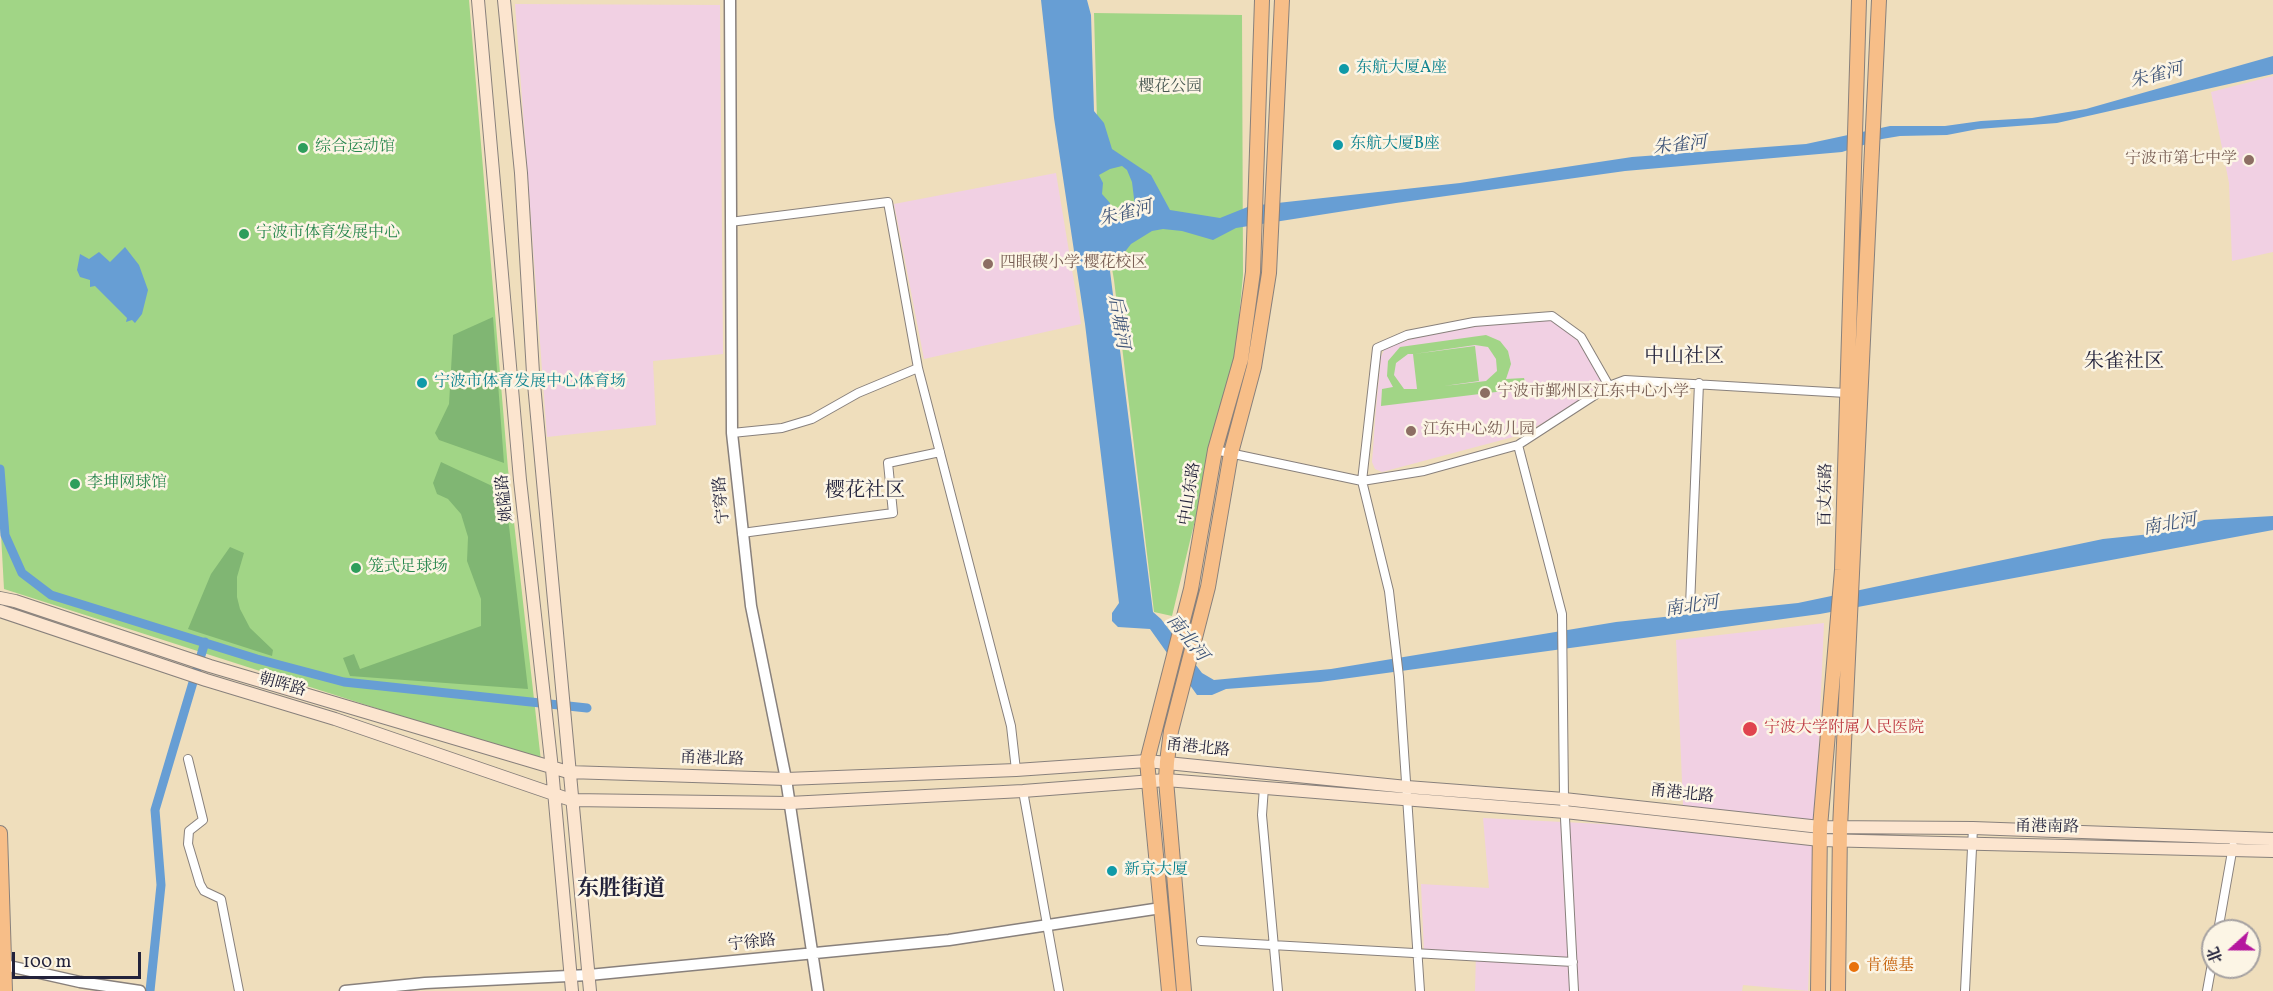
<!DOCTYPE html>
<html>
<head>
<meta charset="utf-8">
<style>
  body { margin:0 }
  #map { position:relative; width:2273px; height:991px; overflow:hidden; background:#efdebc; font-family:Vollkorn,"Noto Serif SC",serif }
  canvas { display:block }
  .north { position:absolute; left:2201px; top:919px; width:60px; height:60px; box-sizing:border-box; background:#fcf5e5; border:2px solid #a5a1a1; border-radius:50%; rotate:249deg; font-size:16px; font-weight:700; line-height:24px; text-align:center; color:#22223b }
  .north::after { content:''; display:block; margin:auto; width:21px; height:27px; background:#b5179e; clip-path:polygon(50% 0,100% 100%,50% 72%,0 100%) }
  .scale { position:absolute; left:12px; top:952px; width:129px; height:27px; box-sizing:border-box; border:3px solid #22223b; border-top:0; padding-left:8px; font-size:18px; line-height:21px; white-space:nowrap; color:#22223b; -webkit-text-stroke:4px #fcf5e5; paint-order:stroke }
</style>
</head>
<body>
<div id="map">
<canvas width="2273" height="991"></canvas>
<div class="north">北</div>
<div class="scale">100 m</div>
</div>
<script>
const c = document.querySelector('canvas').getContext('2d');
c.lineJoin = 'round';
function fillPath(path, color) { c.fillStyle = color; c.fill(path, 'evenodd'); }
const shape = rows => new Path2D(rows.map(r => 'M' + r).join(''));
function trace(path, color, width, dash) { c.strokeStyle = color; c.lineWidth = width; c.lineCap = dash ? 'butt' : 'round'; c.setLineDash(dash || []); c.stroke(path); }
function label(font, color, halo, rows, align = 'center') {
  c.font = font + ' Vollkorn,"Noto Serif SC",serif'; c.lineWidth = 5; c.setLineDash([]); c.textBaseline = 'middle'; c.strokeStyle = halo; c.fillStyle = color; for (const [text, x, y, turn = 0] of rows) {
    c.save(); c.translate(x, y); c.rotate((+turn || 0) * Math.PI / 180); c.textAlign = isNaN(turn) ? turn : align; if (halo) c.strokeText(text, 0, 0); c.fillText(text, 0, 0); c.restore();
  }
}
const built = shape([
  [515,4,720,5,723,354,653,361,656,425,547,437],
  [2273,76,2273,252,2232,261,2229,183,2211,92],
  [1056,173,1081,324,924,359,894,204],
  [1551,318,1580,340,1604,386,1563,413,1517,436,1382,472,1375,469,1372,462,1376,408,1381,357,1385,348,1426,334,1472,325,1497,325],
  [1824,623,1808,991,1743,985,1742,991,1475,991,1476,953,1424,953,1421,884,1489,888,1483,818,1684,828,1676,640]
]);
const green = shape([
  [0,0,469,0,508,469,541,761,4,589,0,516],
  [1094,13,1242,15,1243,275,1236,349,1172,616,1154,612,1114,280,1099,194],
  [1486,335,1500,341,1508,351,1511,364,1506,379,1524,378,1525,382,1521,389,1381,406,1382,389,1393,387,1387,376,1388,361,1400,347],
  [1475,345,1488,347,1496,359,1497,371,1486,381,1444,386,1479,381,1475,346,1414,354],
  [1408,354,1413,354,1417,389,1404,389,1394,375,1396,363]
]);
const forest = shape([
  [493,317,504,463,439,440,435,433,449,404,453,335],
  [441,462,505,492,528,689,350,676,343,658,354,654,360,669,481,626,481,599,467,561,468,537,461,514,448,499,437,494,433,483],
  [230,547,244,553,237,577,237,597,240,609,250,628,273,650,272,656,188,629,211,574]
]);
const water = shape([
  [1041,0,1087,0,1091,15,1094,111,1104,123,1112,149,1151,175,1170,210,1220,218,1250,206,1460,183,1632,157,1806,144,1890,126,1945,126,1981,121,2032,118,2086,109,2273,56,2273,74,2057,123,1978,129,1947,135,1900,136,1882,139,1842,152,1625,171,1396,203,1236,228,1213,240,1182,231,1163,229,1152,231,1131,244,1110,271,1153,612,1161,619,1202,673,1214,680,1331,669,1616,622,1798,603,2103,539,2170,532,2204,520,2273,516,2273,530,1820,614,1320,682,1226,689,1212,695,1197,695,1150,629,1118,627,1112,621,1112,613,1119,603,1085,324,1054,118],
  [1122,166,1127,170,1132,182,1136,215,1116,220,1110,218,1110,203,1102,194,1103,183,1099,175,1110,169],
  [125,247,139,265,148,290,142,314,135,323,132,320,126,322,127,318,95,286,90,287,90,280,80,277,77,270,80,254,89,259,99,252,110,262]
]);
const canal = shape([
  [0,469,5,535,22,573,51,595,257,659,344,682,587,708],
  [150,991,161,885,155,810,205,642]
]);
const minor = shape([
  [730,222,888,202,918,368],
  [732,433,782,428,812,419,858,393,918,368,1011,726,1016,770],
  [1518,445,1562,614,1564,799,1574,991],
  [1215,450,1362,481,1424,471,1518,445,1609,386,1625,380,1846,393],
  [742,533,893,513,888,463,940,452],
  [1690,606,1699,383],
  [188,759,203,820,189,831,188,844,200,884,204,891,221,899,239,991],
  [1264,787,1262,815,1278,991],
  [1023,791,1059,991],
  [2218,931,2233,846],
  [1201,941,1573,962],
  [1420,991,1399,677,1389,591,1362,481,1377,348,1407,335,1474,322,1552,316,1581,337,1609,386],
  [1965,991,1973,828],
  [2207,991,2213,958]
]);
const tertiary = shape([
  [730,0,732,433,751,606,786,779,818,991],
  [0,964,80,982,140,991],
  [345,991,425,983,589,975,949,940,1161,908]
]);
const secondary = shape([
  [478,0,520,480,552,769,572,991],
  [504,0,521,173,533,373,590,991],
  [0,598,15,601,210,666,568,772,786,779,1016,770,1147,761,1407,787,1564,799,1820,827,1973,828,2273,839],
  [0,611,206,680,335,719,571,800,789,803,1023,791,1166,780,1565,812,1820,840,2273,851]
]);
const primary = shape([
  [0,833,5,991],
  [1169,991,1147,761,1191,589,1215,450,1241,359,1253,272,1262,0],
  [1184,991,1166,780,1167,762,1171,731,1208,587,1231,453,1254,367,1269,273,1282,0],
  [1818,991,1820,827,1842,570,1859,0],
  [1838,991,1840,828,1879,0]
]);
const markers = [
  [1344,69,6,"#0f9aa8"],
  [1338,145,6,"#0f9aa8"],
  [303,148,6,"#2e9e5b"],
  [2249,160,6,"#8d6e63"],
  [244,234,6,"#2e9e5b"],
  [988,264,6,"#8d6e63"],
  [422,383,6,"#0f9aa8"],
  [1485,393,6,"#8d6e63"],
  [1411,431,6,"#8d6e63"],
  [75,484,6,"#2e9e5b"],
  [356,568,6,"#2e9e5b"],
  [1750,729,8,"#e0444e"],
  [1112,871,6,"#0f9aa8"],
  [1854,967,6,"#e8710a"]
];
const cultureNames = [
  ["东航大厦A座",1356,69],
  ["东航大厦B座",1350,145],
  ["宁波市体育发展中心体育场",434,383],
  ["新京大厦",1124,871]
];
const parkNames = [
  ["樱花公园",1170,88]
];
const leisureNames = [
  ["综合运动馆",315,148],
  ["宁波市体育发展中心",256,234],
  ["李坤网球馆",87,484],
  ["笼式足球场",368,568]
];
const educationNames = [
  ["宁波市第七中学",2237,160,"right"],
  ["四眼碶小学 樱花校区",1000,264],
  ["宁波市鄞州区江东中心小学",1497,393],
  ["江东中心幼儿园",1423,431]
];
const streetNames = [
  ["中山东路",1191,494,-81],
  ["百丈东路",1827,495,-89],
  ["姚隘路",506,498,-96],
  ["宁穿路",723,500,-95],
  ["朝晖路",282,686,16],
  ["甬港北路",1198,749,6],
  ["甬港北路",712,760,2],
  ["甬港北路",1682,795,6],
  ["甬港南路",2047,828,1],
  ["宁徐路",752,944,-6]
];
const healthNames = [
  ["宁波大学附属人民医院",1764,729]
];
const foodNames = [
  ["肯德基",1866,967]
];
const waterNames = [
  ["朱雀河",2157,77,-14],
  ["朱雀河",1680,147,-6],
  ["朱雀河",1126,215,-14],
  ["后塘河",1117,322,81],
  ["南北河",2170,526,-10],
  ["南北河",1692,608,-8],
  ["南北河",1186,639,51]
];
const quarterNames = [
  ["中山社区",1684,358],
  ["朱雀社区",2124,363],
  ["樱花社区",865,492]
];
const districtNames = [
  ["东胜街道",621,891]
];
fillPath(built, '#f1d0e3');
fillPath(green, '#a1d586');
fillPath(forest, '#80b673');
fillPath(water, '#679ed4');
trace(canal, '#679ed4', 9);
trace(minor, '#88807c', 10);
trace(tertiary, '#88807c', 13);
trace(secondary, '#88807c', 14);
trace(primary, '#88807c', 16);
trace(minor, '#fff', 8);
trace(tertiary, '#fff', 10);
trace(secondary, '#fce5cf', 12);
trace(primary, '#f7be88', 14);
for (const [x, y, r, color] of markers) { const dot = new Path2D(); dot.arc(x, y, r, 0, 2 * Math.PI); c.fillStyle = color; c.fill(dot); trace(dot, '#fcf5e5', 2); }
label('16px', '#0d838f', '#fcf5e5', cultureNames, 'left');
label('16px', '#485852', '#fcf5e5', parkNames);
label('16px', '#27864d', '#fcf5e5', leisureNames, 'left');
label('16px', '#785e54', '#fcf5e5', educationNames, 'left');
label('16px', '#22223b', '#fcf5e5', streetNames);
label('16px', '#be3a42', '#fcf5e5', healthNames, 'left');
label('16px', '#c56008', '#fcf5e5', foodNames, 'left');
label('italic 18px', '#3e5478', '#fcf5e5', waterNames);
label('20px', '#22223b', '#fcf5e5', quarterNames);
label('bold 22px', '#22223b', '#fcf5e5', districtNames);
</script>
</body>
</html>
